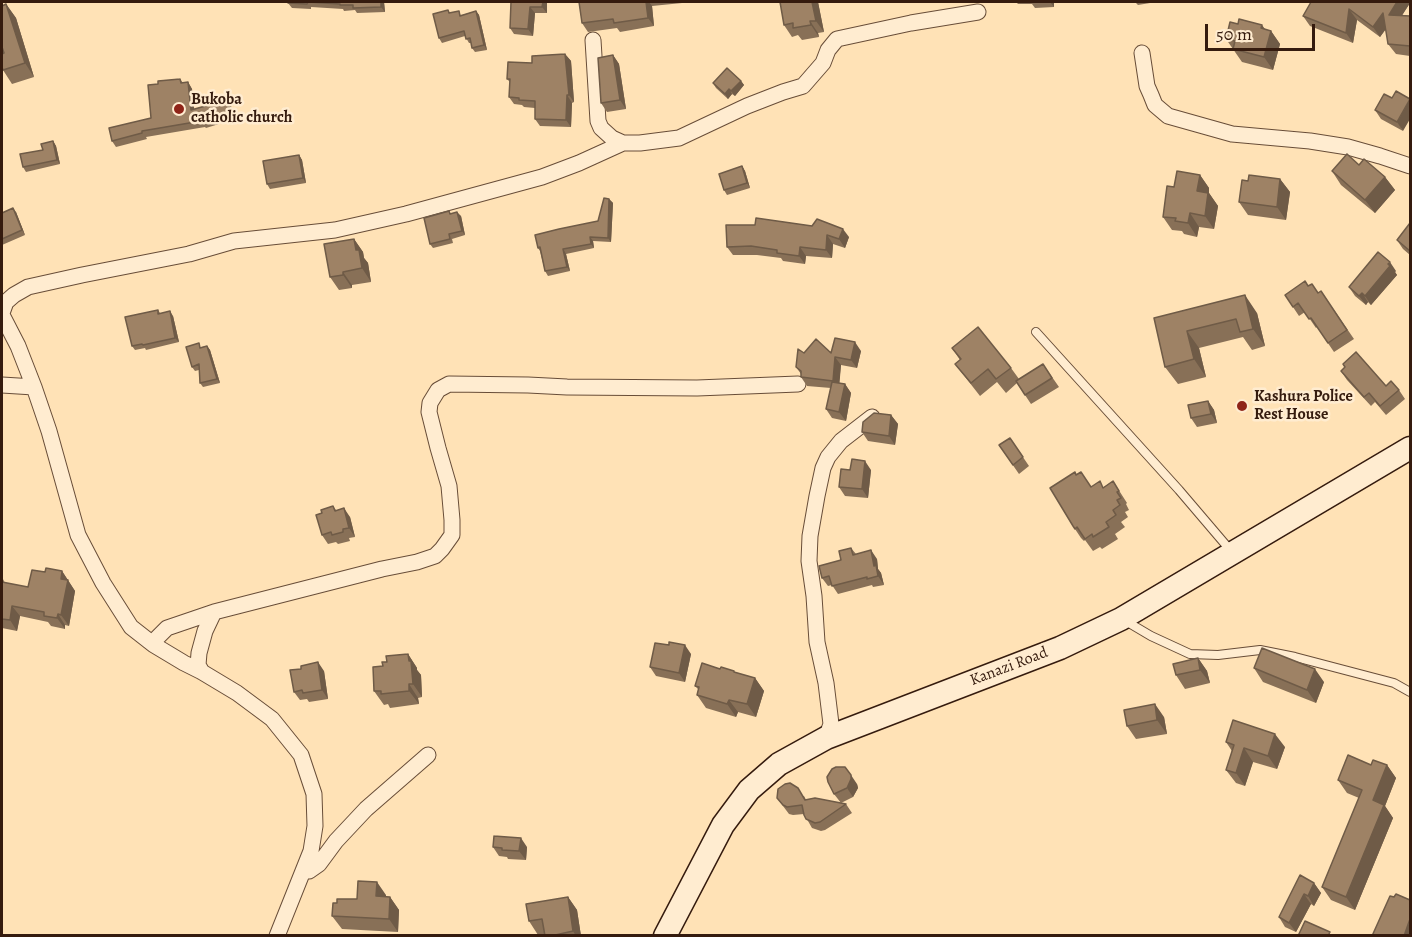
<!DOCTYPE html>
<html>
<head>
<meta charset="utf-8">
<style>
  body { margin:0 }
  #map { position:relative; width:1412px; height:937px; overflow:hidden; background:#ffe2b6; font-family:Alegreya,serif }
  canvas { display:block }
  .frame { position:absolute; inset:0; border:3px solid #351b0e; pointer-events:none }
  .scale { position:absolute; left:1205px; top:24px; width:110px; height:27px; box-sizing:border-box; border:3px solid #351b0e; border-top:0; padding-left:8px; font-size:18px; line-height:21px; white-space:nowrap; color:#351b0e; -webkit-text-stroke:4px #ffecd0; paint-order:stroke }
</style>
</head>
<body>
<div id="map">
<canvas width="1412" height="937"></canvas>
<div class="frame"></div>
<div class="scale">50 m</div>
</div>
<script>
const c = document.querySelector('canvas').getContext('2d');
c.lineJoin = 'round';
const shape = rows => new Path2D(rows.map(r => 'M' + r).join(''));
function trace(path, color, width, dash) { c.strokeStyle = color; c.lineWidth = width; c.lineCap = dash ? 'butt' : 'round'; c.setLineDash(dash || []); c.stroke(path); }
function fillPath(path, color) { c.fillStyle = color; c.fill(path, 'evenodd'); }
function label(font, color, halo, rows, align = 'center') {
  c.font = font + ' Alegreya,serif'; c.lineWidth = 5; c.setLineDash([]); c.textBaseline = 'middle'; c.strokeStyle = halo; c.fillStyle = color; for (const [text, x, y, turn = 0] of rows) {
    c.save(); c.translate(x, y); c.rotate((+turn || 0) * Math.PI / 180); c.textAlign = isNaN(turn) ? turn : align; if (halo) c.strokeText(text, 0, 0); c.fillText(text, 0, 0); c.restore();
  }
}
const service = shape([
  [1036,332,1179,490,1231,551],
  [1124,620,1151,636,1190,654,1218,655,1260,650,1295,657,1394,683,1410,692]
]);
const minor = shape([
  [593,40,598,121,601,128,612,138,623,143,640,143,679,138,747,106,783,92,803,86,823,63,828,50,837,39,911,23,978,12],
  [1142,53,1147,86,1151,95,1155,105,1168,116,1232,134,1310,141,1348,147,1380,156,1410,166],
  [2,313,6,302,14,295,28,287,82,275,189,254,234,241,335,230,406,214,542,177,579,163,623,143],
  [2,315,18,346,34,387,49,431,78,535,103,583,131,627,154,645,184,663,202,672,237,693,272,719,301,755,314,794,315,826,311,851,277,936],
  [2,385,34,387],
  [154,645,157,638,167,628,214,612,382,569,417,562,435,556,442,549,452,535,452,520,449,486,438,448,429,412,430,403,438,390,449,384,528,385,567,387,697,388,798,384],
  [202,672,198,665,199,653,205,631,214,612],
  [826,738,831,724,826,683,817,642,814,596,809,561,810,536,817,496,823,468,828,457,841,441,872,417],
  [304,871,309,871,319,864,336,841,366,809,428,755]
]);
const secondary = shape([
  [665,936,723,825,749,790,779,764,826,738,1060,648,1121,619,1410,448]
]);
const wall = shape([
  [289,2,384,2,385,12,357,13,355,10,344,11,343,9,311,7,311,9,292,8,288,3],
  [511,2,547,2,547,13,535,13,533,36,514,34,510,28],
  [579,2,692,2,652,6,654,26,620,32,617,28,588,32,582,23],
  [818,2,824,32,818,33,819,37,802,40,798,35,792,37,784,25],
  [1016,2,1054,2,1054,7,1035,8,1032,4,1018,4],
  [1135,2,1156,2,1138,5],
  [1410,3,1402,15,1410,16,1410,56,1396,54,1388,44,1386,29,1380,37,1357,20,1353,43,1310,26,1303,16],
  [6,4,16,18,34,77,12,84,3,70],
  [448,10,450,13,462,15,476,11,479,15,487,50,475,52,472,48,471,43,469,43,465,36,442,43,439,38],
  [1238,24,1271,31,1280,44,1273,70,1242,62,1226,39],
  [565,54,571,61,574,102,572,103,571,127,540,126,535,119,535,108,524,107,522,105,514,104,509,97,510,82,507,79,532,63],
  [613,55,619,64,626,109,607,112,601,103],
  [180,79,183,83,188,82,192,89,194,109,227,100,231,106,235,119,206,128,205,127,146,137,147,139,116,147,112,141,151,118,158,84],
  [741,81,744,85,735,96,732,94,728,99,716,88,713,83],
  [1384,94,1403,131,1381,119,1375,110],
  [53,141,56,146,60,164,26,172,23,167],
  [299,155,302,160,306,183,270,189,267,184],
  [1359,165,1385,177,1395,190,1375,213,1341,185,1332,171],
  [742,166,745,171,750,188,727,195,724,190],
  [1200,175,1209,188,1209,193,1218,206,1214,229,1199,227,1197,237,1184,234,1182,231,1172,230,1163,217],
  [1280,179,1290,192,1286,220,1248,215,1239,202,1248,181],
  [609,199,613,203,611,242,593,241,594,248,566,254,570,271,548,276,545,271,540,251,538,248,598,221],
  [449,211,451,214,461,216,465,235,452,239,453,243,433,248,430,244],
  [16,212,25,235,2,245,2,213],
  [1410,223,1410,255,1403,249,1397,240],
  [726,225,849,237,845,248,833,244,832,258,806,256,805,264,783,261,781,258,757,255,733,255,727,247],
  [354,239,363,252,364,258,368,263,371,282,352,285,352,288,339,290,330,277],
  [1396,271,1395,272,1397,275,1371,305,1368,302,1366,305,1355,296,1349,287],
  [1308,286,1318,293,1321,291,1354,339,1334,352,1317,327,1316,328,1305,312,1299,316,1285,295],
  [158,310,160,313,173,316,179,342,146,350,145,348,135,350,132,346],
  [1257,313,1265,346,1252,350,1243,337,1199,348,1206,377,1178,384,1165,367,1154,318],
  [207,346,210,350,220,383,203,387,200,383,199,370,195,371,192,367,202,347],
  [952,348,1011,368,1019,379,1043,364,1059,387,1031,404,1017,383,1006,393,997,382,980,396,955,364,960,360],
  [861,351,857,368,841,365,839,383,845,384,851,393,846,421,832,418,826,409,831,388,807,386,801,377,801,374,796,367,804,353,831,353],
  [1343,364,1386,386,1399,390,1405,399,1386,415,1375,402,1371,406,1347,380,1341,371,1345,367],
  [1208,401,1214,410,1217,423,1197,427,1191,418],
  [891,415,898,424,895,445,868,441,862,432],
  [1010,438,1029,466,1019,474,999,445],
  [850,470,871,470,868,498,845,496,839,487],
  [1076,474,1091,487,1104,487,1113,481,1127,503,1126,504,1129,510,1125,512,1128,517,1121,522,1125,527,1115,534,1118,539,1102,549,1100,547,1093,551,1085,540,1084,541,1081,538,1073,526],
  [333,506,336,510,350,517,355,537,349,538,350,541,338,544,336,542,328,544,322,535,322,513],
  [851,548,856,554,877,559,878,569,881,573,884,585,873,587,872,585,838,594,832,585,828,586,822,578,841,560],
  [62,571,75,591,69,626,65,625,65,629,51,626,48,622,20,616,17,631,2,628,2,577,5,583,28,587,45,572],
  [669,645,691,654,685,682,656,676,650,667],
  [408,654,417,668,417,670,421,675,422,697,418,698,419,704,390,708,388,704,384,705,374,691,383,666,387,662],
  [1198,658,1207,671,1210,683,1185,689,1176,675],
  [1254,668,1324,682,1316,703,1263,682],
  [301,669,324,671,328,699,309,702,307,699,300,700,294,692],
  [736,673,755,678,764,691,756,717,738,712,736,717,706,708,697,695,699,690,695,686],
  [1164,717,1167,734,1136,739,1127,726],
  [1226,742,1285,747,1277,769,1253,762,1245,786,1236,783,1226,770,1232,751],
  [1371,765,1387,765,1396,778,1385,806,1393,818,1355,910,1331,900,1322,887,1359,798,1347,793,1338,780],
  [857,784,858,788,853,797,841,803,834,794],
  [804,796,806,800,846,804,852,813,825,830,821,831,812,828,804,814,793,815,789,814,777,798],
  [493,847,527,847,526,860,508,859,507,857,499,856],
  [1314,883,1321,893,1314,906,1311,904,1296,932,1285,927,1279,917],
  [386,895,386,897,390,897,399,910,398,932,342,929,332,916,337,903],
  [568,897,577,910,581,936,545,936,544,934,538,935,529,921]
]);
const shadedWall = shape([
  [381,2,384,2,385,12,381,7],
  [543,2,547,2,547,13,542,7],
  [646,2,649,2,652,6,654,26,648,18],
  [812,2,818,2,824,32,816,21],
  [1050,2,1054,2,1054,7],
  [1397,2,1410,2,1410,3,1396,25,1389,15],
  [6,4,16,18,34,77,25,63],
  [530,7,535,13,533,36,528,29],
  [1349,9,1357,20,1353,43,1346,33],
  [476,11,479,15,487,50,484,45],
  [1383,13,1390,23,1380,37,1373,27],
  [810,21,818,33,819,37,811,25],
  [1262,25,1270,36,1271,31,1280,44,1273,70,1264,57,1261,28],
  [565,54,571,61,574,102,569,95],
  [613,55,619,64,626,109,620,100],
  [741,81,744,85,735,96,731,91],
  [188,82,192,89,195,116,191,110],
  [729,89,732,94,728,99,725,94],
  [567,95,572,103,571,127,566,120],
  [1410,99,1410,119,1403,131,1397,122],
  [227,100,231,106,235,119,231,113],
  [53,141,56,146,60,164,57,160],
  [299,155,302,160,306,183,303,178],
  [742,166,745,171,750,188,747,183],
  [1200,175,1209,188,1209,193,1218,206,1214,229,1205,216,1197,191],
  [1385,177,1395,190,1375,213,1365,200],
  [1280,179,1290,192,1286,220,1277,207],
  [609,199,613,203,611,242,608,238],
  [13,208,16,212,25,235,22,230],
  [457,212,461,216,465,235,462,231],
  [1190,213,1199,227,1197,237,1188,223],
  [843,229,849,237,845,248,839,239],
  [827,235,833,244,832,258,826,250],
  [590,237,593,241,594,248,591,244],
  [354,239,363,252,364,258,368,263,371,282,362,268,356,250],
  [800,247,806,256,805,264,799,256],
  [563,249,566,254,570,271,567,267],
  [1390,262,1396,271,1395,272,1397,275,1371,305,1365,296],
  [343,272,352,285,352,288,343,275],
  [1362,293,1368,302,1366,305,1359,296],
  [1245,295,1257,313,1265,346,1253,329],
  [170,311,173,316,179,342,175,338],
  [1187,331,1199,348,1206,377,1194,359],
  [855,342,861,351,857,368,851,360],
  [207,346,210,350,220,383,217,379],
  [835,357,841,365,839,389,833,381],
  [845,384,851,393,846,421,839,412],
  [1208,401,1214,410,1217,423,1211,414],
  [891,415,898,424,895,445,889,436],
  [865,461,871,470,868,498,862,489],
  [344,508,350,517,355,537,349,528],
  [871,550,877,559,878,569,881,573,884,585,878,576,874,566],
  [62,571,75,591,69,626,61,615,61,579],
  [12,606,20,616,17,631,10,620],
  [58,614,65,625,65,629,57,618],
  [685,645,691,654,685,682,679,673],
  [408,654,417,668,417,670,421,675,422,697,413,684],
  [1198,658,1207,671,1210,683,1200,670],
  [318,662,324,671,328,699,322,690],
  [1315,669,1324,682,1316,703,1307,690],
  [755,678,764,691,756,717,747,704],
  [409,684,418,698,419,704,409,691],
  [729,700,738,712,736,717,727,704],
  [1155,704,1164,717,1167,734,1157,720],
  [1275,734,1285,747,1277,769,1268,756],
  [1244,748,1253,762,1245,786,1236,773],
  [1387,765,1396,778,1385,806,1393,818,1355,910,1346,897,1373,800],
  [851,775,857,784,858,788,853,797,847,788],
  [521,838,527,847,526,860,519,851],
  [377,882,386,895,385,910,376,896],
  [1314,883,1321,893,1314,906,1308,896],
  [1304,894,1311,904,1296,932,1289,923],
  [390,897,399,910,398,932,389,919],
  [568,897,577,910,581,936,576,936,573,931],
  [1410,919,1410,936,1404,936]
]);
const building = shape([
  [289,2,308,2,307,4,288,3,289,2],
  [308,2,381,2,381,7,353,8,353,5,340,5,340,4,308,2],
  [511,2,543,2,542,7,530,7,528,29,510,28,511,2],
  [579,2,646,2,648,18,614,23,613,19,582,23,579,2],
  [780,2,812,2,816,21,810,21,811,25,793,28,793,23,784,25,780,2],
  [1311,2,1397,2,1389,15,1410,16,1410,46,1388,44,1383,13,1373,27,1349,9,1346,33,1303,16,1311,2],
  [6,4,25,63,3,70,2,67,2,54,4,53,2,47,2,6,6,4],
  [448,10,449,13,459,11,460,16,476,11,484,45,472,48,470,38,466,39,464,31,439,38,433,14,448,10],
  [1239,19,1262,25,1261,28,1271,31,1264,57,1233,49,1235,41,1226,39,1230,22,1238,24,1239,19],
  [565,54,569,95,567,95,566,120,535,119,535,101,519,100,519,98,509,97,510,79,507,79,508,62,532,63,532,56,565,54],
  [613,55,620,100,601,103,598,58,613,55],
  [727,68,741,81,731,91,729,89,725,94,713,83,727,68],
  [180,79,181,83,188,82,191,110,227,100,231,113,201,122,201,121,142,131,142,133,112,141,109,128,151,118,148,85,158,84,158,81,180,79],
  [1396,91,1410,99,1397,122,1375,110,1384,94,1392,98,1396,91],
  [53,141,57,160,23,167,20,154,43,150,41,144,53,141],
  [1347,154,1359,165,1364,159,1385,177,1365,200,1332,171,1347,154],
  [299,155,303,178,267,184,263,161,299,155],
  [742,166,747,183,724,190,719,174,742,166],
  [1177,171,1200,175,1197,191,1208,193,1205,216,1190,213,1188,223,1175,221,1176,218,1163,217,1167,186,1174,187,1177,171],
  [1249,175,1280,179,1277,207,1239,202,1242,180,1248,181,1249,175],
  [604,198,609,199,608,238,590,237,591,244,563,249,567,267,545,271,540,247,538,248,535,235,559,229,598,221,604,198],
  [13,208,22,230,2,239,2,213,13,208],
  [449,211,450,214,457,212,462,231,449,234,450,239,430,244,424,218,449,211],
  [756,218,812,226,817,219,843,229,839,239,827,235,826,250,800,247,799,256,777,253,777,250,751,246,727,247,726,225,755,225,756,218],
  [1410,223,1410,251,1397,240,1410,223],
  [354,239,356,250,359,250,362,268,343,272,343,275,330,277,324,244,354,239],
  [1378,252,1390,262,1388,264,1390,266,1365,296,1362,293,1359,296,1349,287,1378,252],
  [1305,281,1308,286,1312,284,1318,293,1321,291,1347,330,1328,343,1311,318,1309,319,1298,303,1293,307,1285,295,1305,281],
  [1245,295,1253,329,1240,332,1236,319,1187,331,1194,359,1165,367,1154,318,1245,295],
  [158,310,158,314,170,311,175,338,143,345,142,344,132,346,125,317,158,310],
  [978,327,1011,368,996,379,988,369,971,383,955,364,961,359,952,348,978,327],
  [835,338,855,342,851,360,835,357,833,381,801,377,801,371,796,367,798,349,804,353,816,339,831,353,835,338],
  [199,343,200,348,207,346,217,379,200,383,199,364,192,367,186,347,199,343],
  [1356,352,1386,386,1391,381,1399,390,1380,406,1369,393,1364,397,1341,371,1345,367,1343,364,1356,352],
  [1043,364,1052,378,1025,395,1016,381,1043,364],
  [832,382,845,384,839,412,826,409,832,382],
  [1208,401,1211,414,1191,418,1188,405,1208,401],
  [874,413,891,415,889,436,862,432,863,422,874,413],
  [1010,438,1023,457,1013,465,999,445,1010,438],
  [852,459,865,461,862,489,839,487,841,469,850,470,852,459],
  [1075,472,1076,475,1081,472,1091,487,1100,481,1103,488,1113,481,1119,491,1117,492,1121,498,1117,500,1120,505,1113,510,1116,515,1106,522,1109,527,1093,537,1092,534,1085,539,1077,527,1075,529,1073,526,1050,488,1075,472],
  [333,506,335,511,344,508,349,528,343,529,343,532,332,535,331,532,322,535,316,515,322,513,321,510,333,506],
  [851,548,853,555,871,550,874,566,876,565,878,576,867,579,867,577,832,586,829,576,822,578,819,566,841,560,839,551,851,548],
  [46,568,62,571,61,579,68,580,61,615,58,614,57,618,44,616,44,612,12,606,10,620,2,619,2,582,28,587,32,570,45,572,46,568],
  [669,642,685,645,679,673,650,667,655,643,669,645,669,642],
  [1262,648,1315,669,1307,690,1254,668,1262,648],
  [408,654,409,661,411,661,413,684,409,684,409,691,381,694,381,691,374,691,373,667,383,666,382,662,387,662,386,656,408,654],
  [1198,658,1200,670,1176,675,1173,664,1198,658],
  [318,662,322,690,303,693,302,690,294,692,290,670,301,669,301,666,318,662],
  [702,663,720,669,721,667,734,671,734,672,755,678,747,704,729,700,727,704,697,695,699,687,695,686,702,663],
  [1155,704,1157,720,1127,726,1124,710,1155,704],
  [1233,720,1275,734,1268,756,1244,748,1236,773,1226,770,1234,745,1226,742,1233,720],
  [1348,755,1371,765,1373,760,1387,765,1373,800,1384,805,1346,897,1322,887,1362,790,1338,780,1348,755],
  [836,767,845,767,851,775,851,779,847,788,834,794,828,782,827,777,832,769,836,767],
  [790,783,798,788,805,800,815,798,846,804,820,822,815,823,806,819,804,815,802,805,787,807,783,805,777,798,778,789,785,784,790,783],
  [494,836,521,838,519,851,502,850,502,848,493,847,494,836],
  [1300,875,1314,883,1308,896,1304,894,1289,923,1279,917,1300,875],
  [358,881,377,882,376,896,390,897,389,919,332,916,333,903,337,903,337,899,357,899,358,881],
  [1396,894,1410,900,1410,919,1404,936,1372,936,1390,896,1394,897,1396,894],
  [568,897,573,931,551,936,545,936,542,919,529,921,526,904,568,897],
  [1305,921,1330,932,1328,936,1298,936,1305,921]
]);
const markers = [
  [179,109,6,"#8f2418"],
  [1242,406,6,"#8f2418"]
];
const poiNames = [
  ["Bukoba",191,100],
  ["catholic church",191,118],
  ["Kashura Police",1254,397],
  ["Rest House",1254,415]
];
const streetNames = [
  ["Kanazi Road",1009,667,-21]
];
trace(service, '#684d38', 10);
trace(minor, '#684d38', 17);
trace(secondary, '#351b0e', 25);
trace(service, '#ffecd0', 8);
trace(minor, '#ffecd0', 15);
trace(secondary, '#ffecd0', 22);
fillPath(wall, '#887057');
fillPath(shadedWall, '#6f5b47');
fillPath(building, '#9e8265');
trace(building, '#6f5b47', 1.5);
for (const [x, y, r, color] of markers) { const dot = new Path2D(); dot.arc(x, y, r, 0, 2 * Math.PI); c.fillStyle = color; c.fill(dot); trace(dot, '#ffecd0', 2); }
label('bold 16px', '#351b0e', '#ffecd0', poiNames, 'left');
label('16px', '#351b0e', '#ffecd0', streetNames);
</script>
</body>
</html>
